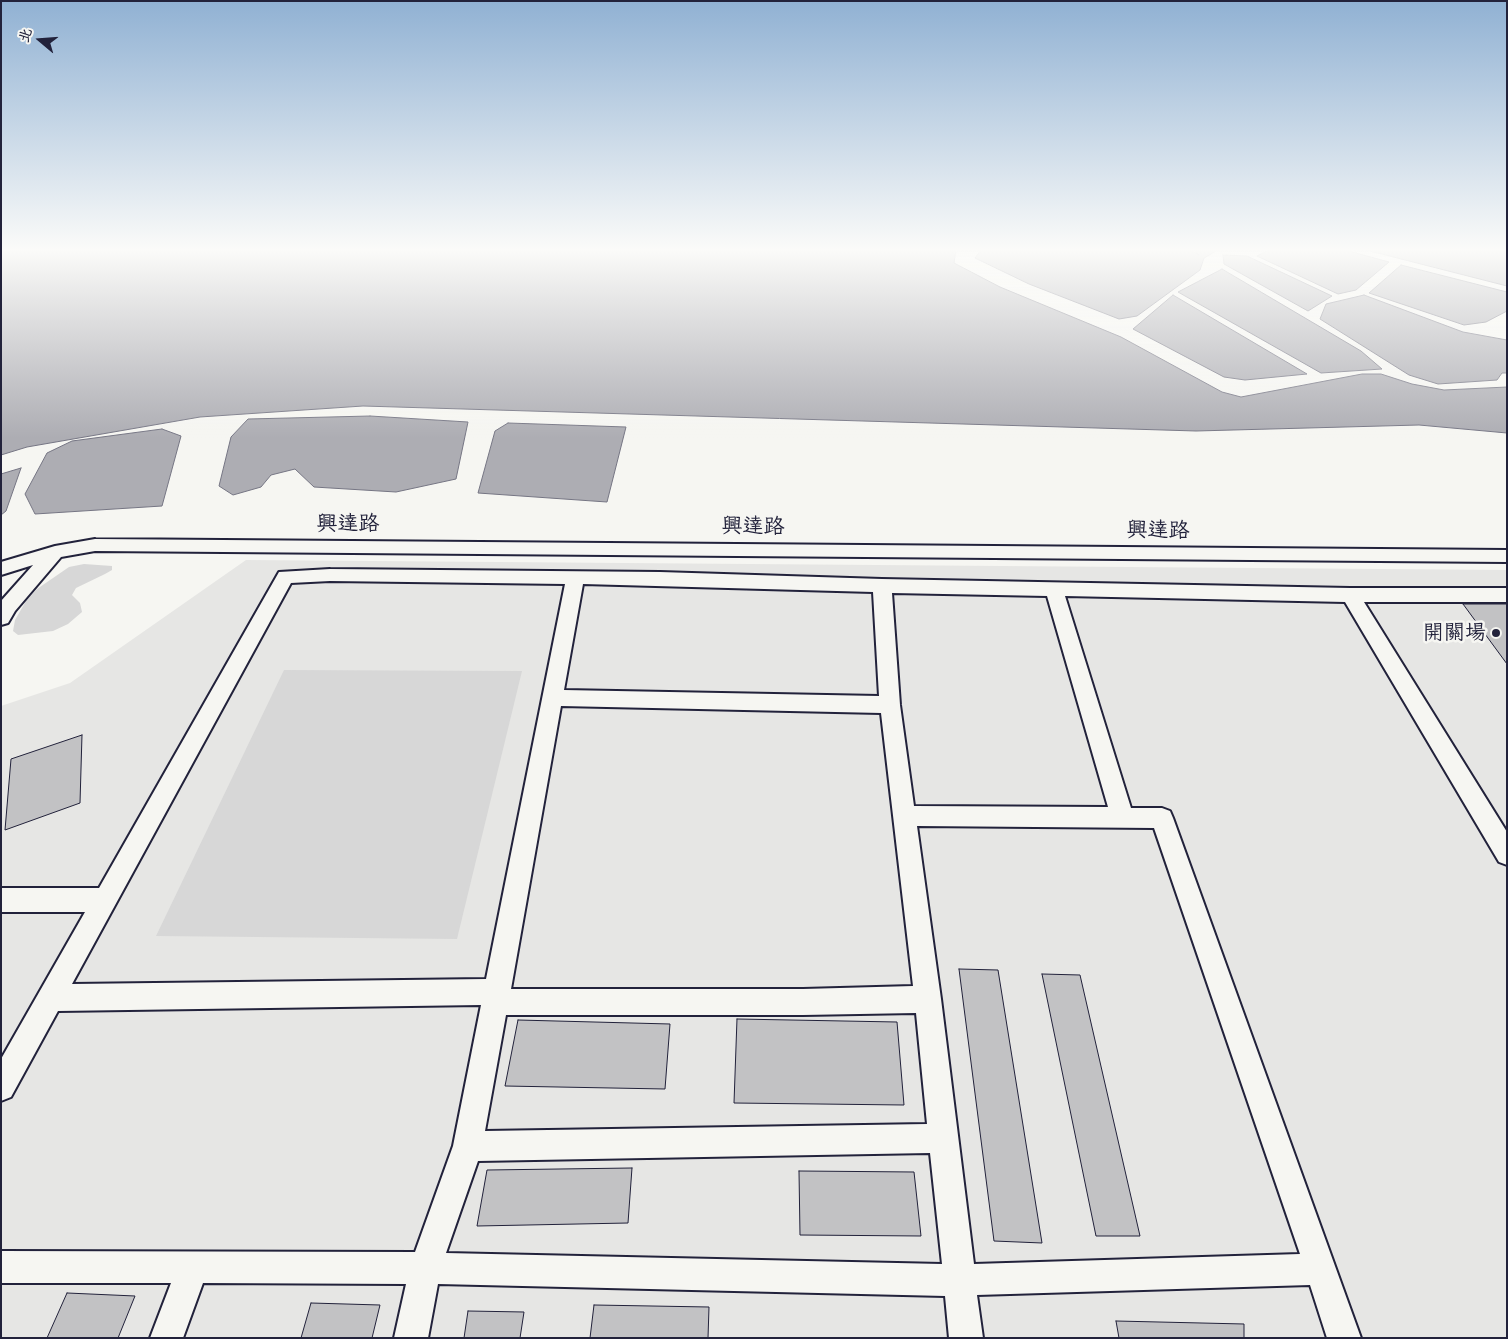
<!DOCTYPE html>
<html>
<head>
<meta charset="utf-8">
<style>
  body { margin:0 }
  #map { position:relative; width:1508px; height:1339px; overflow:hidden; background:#f6f6f2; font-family:Caveat,"LXGW WenKai TC",sans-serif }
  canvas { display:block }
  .frame { position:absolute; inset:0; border:2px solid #22223b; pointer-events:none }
  .north { position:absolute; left:15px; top:15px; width:50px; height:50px; -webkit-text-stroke:4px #f6f6f2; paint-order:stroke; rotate:288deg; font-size:14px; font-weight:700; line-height:20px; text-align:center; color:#22223b }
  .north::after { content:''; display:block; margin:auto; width:18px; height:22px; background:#22223b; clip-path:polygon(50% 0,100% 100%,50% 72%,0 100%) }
</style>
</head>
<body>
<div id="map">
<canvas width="1508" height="1339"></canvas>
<div class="frame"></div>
<div class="north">北</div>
</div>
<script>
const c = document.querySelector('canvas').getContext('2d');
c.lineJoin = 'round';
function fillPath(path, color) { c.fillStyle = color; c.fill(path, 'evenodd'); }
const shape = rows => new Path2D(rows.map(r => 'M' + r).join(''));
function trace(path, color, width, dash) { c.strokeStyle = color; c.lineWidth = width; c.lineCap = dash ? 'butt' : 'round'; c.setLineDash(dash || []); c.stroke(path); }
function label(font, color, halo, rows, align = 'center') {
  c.font = font + ' Caveat,"LXGW WenKai TC",sans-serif'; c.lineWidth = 5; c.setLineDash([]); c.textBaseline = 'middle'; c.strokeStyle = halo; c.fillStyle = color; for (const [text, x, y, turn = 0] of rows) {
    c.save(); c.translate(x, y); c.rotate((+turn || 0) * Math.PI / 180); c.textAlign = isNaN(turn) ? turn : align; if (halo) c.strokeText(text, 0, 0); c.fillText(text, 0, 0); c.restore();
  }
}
const built = shape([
  [246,560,1507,570,1507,1338,1,1338,1,706,70,683]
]);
const green = shape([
  [84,564,112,566,112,570,105,574,76,588,72,595,80,603,82,612,68,624,53,631,18,635,13,631,15,620,26,601,37,589,69,567],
  [284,670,522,671,457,939,156,936]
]);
const water = shape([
  [1,250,956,250,954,263,1000,287,1121,337,1222,392,1241,397,1362,374,1381,374,1412,384,1444,390,1507,387,1507,433,1419,425,1196,431,363,406,200,417,27,447,1,455,1,250],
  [981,250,1191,250,1199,255,1194,250,1218,250,1204,258,1200,270,1137,316,1119,319,1029,284,975,258,981,250],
  [1269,250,1345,250,1389,262,1356,290,1338,294,1257,256,1269,250],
  [1366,250,1507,250,1507,286,1366,250],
  [1223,255,1247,256,1332,296,1308,311,1224,264,1223,255],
  [1401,265,1507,292,1507,311,1486,322,1464,325,1369,293,1401,265],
  [1222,269,1361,351,1382,369,1321,373,1178,292,1222,269],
  [1173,295,1307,374,1245,380,1224,377,1133,329,1173,295],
  [1364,295,1463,332,1507,340,1507,373,1502,373,1497,380,1438,384,1409,375,1320,319,1326,304,1364,295],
  [370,416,468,422,456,479,396,492,314,487,295,469,271,475,261,487,233,495,219,486,231,437,248,419,370,416],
  [508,423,626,427,607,502,478,493,495,431,508,423],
  [162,429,181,436,162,506,35,514,25,494,47,453,72,441,162,429],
  [21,468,6,511,1,515,1,474,21,468]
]);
const building = shape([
  [1463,604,1507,604,1507,664,1463,604],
  [82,735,80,803,5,830,11,759,82,735],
  [959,969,998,970,1042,1243,994,1241,959,969],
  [1042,974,1080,975,1140,1236,1096,1236,1042,974],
  [737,1019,897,1022,904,1105,734,1103,737,1019],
  [518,1020,670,1024,665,1089,505,1086,518,1020],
  [632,1168,628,1223,477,1226,487,1170,632,1168],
  [799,1171,914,1172,921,1236,800,1235,799,1171],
  [67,1293,135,1296,118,1338,47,1338,67,1293],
  [311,1303,380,1305,372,1338,301,1338,311,1303],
  [594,1305,709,1307,708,1338,590,1338,594,1305],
  [468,1311,524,1312,520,1338,464,1338,468,1311],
  [1116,1321,1244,1324,1244,1338,1119,1338,1116,1321]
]);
const minor = shape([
  [95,539,1507,550,1507,562,95,551,61,557,15,611,8,623,1,625,1,601,33,565,1,575,1,562,55,546,95,539],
  [330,569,660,572,882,579,1350,588,1507,588,1507,602,1364,602,1507,832,1507,865,1499,862,1345,602,1065,596,1131,808,1162,808,1170,811,1173,818,1361,1338,1327,1338,1310,1285,977,1295,983,1338,949,1338,945,1296,438,1284,428,1338,394,1338,406,1284,203,1283,183,1338,150,1338,171,1283,1,1283,1,1251,415,1252,453,1146,481,1005,58,1011,11,1097,1,1101,1,1059,85,912,1,912,1,888,99,888,279,572,330,569],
  [330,581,565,584,486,979,72,984,291,583,330,581],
  [583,584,873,592,879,696,564,690,583,584],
  [892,593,1047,596,1108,807,914,806,900,705,892,593],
  [561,706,881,713,913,986,803,989,511,989,561,706],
  [917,826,1154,828,1300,1254,974,1264,941,999,917,826],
  [916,1013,927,1124,485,1131,506,1015,803,1015,916,1013],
  [930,1153,942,1264,446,1253,478,1161,930,1153]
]);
const markers = [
  [1496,633,5,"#22223b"]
];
const streetNames = [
  ["興達路",348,524],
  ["興達路",753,527,1],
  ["興達路",1158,531,1]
];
const poiNames = [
  ["開關場",1486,633]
];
fillPath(built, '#e6e6e4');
fillPath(green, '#d7d7d7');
fillPath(water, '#adadb3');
trace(water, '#757583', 1);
fillPath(building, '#c2c2c4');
trace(building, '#22223b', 1);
trace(minor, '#22223b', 4);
fillPath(minor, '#f6f6f2');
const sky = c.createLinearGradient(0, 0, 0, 438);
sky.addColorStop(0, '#90b1d3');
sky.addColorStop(0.57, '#fbfbf9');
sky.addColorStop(1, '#fbfbf900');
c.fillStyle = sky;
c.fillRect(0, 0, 1508, 438);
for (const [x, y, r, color] of markers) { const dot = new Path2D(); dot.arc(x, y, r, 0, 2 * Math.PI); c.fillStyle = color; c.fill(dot); trace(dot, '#f6f6f2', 2); }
label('21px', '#22223b', '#f6f6f2', streetNames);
label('21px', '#22223b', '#f6f6f2', poiNames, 'right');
</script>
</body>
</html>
